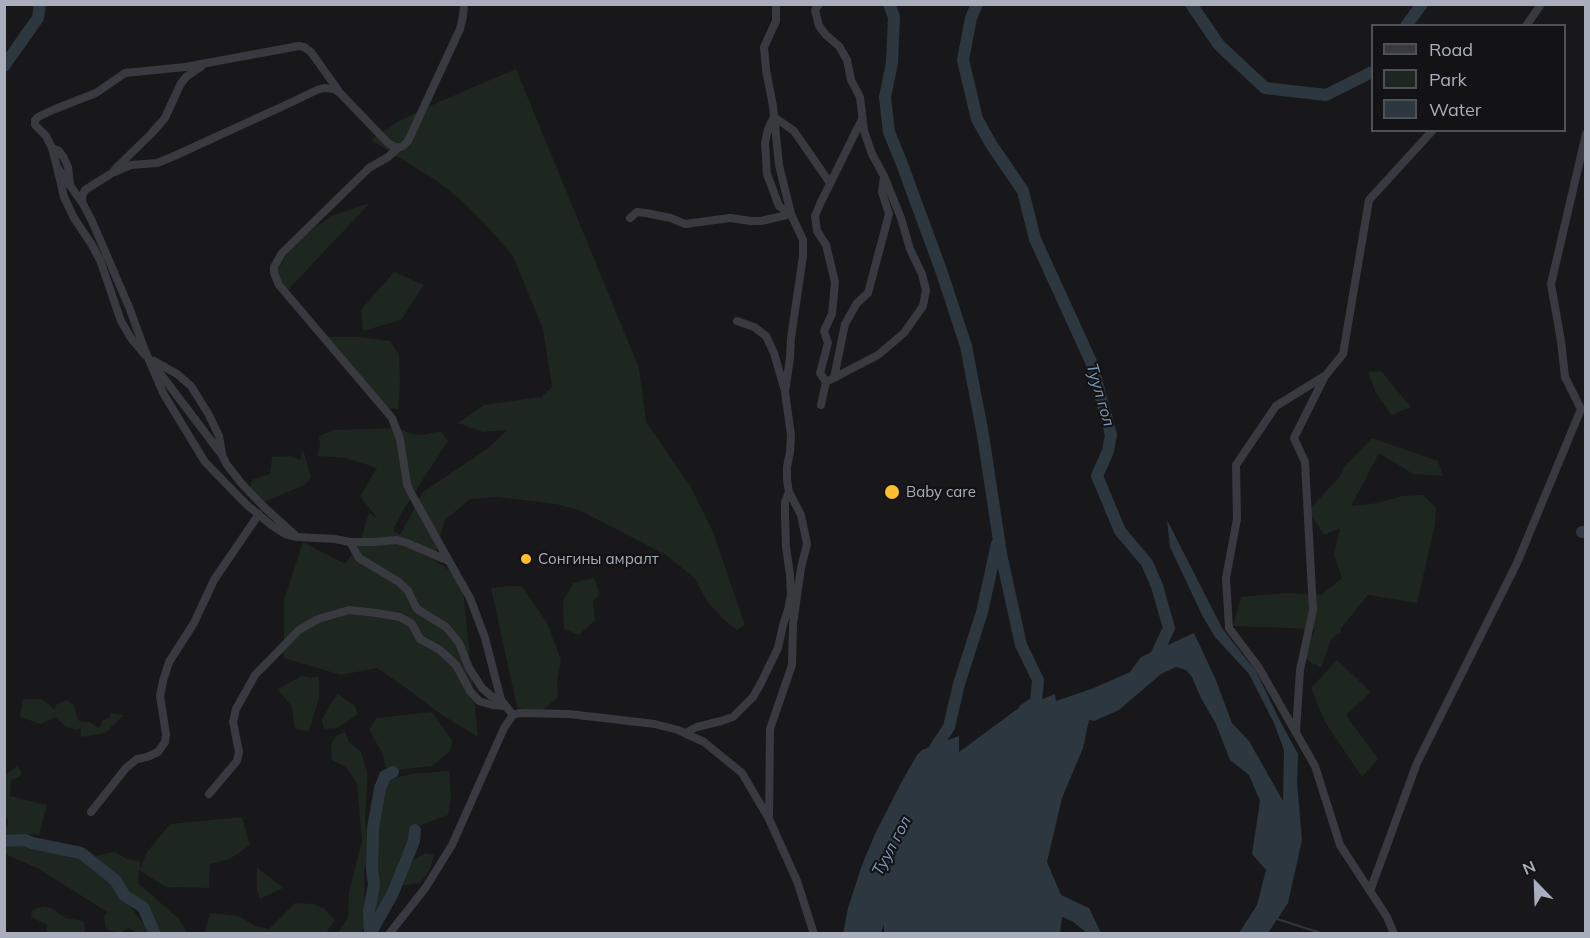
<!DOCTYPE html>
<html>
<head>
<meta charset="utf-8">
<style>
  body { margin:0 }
  #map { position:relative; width:1590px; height:938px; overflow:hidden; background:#18181b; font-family:Mulish,sans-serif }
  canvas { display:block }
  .frame { position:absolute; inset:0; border:6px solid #a9aebc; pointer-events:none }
  .legend { position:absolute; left:1371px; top:24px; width:195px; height:108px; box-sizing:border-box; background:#131316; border:2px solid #4f5158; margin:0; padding:8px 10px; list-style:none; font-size:18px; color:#a9aebc }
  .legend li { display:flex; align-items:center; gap:12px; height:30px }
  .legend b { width:30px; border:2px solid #4f5158 }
  .north { position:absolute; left:1506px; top:854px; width:60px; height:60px; -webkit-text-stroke:4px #131316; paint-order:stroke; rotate:337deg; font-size:16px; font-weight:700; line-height:24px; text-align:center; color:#a9aebc }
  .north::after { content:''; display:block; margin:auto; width:21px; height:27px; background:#a9aebc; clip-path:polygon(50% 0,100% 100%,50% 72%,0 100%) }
</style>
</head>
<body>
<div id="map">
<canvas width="1590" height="938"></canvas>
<div class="frame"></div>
<ul class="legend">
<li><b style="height:8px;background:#393a40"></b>Road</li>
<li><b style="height:16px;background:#1d261f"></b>Park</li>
<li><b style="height:16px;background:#2d3740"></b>Water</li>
</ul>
<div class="north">N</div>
</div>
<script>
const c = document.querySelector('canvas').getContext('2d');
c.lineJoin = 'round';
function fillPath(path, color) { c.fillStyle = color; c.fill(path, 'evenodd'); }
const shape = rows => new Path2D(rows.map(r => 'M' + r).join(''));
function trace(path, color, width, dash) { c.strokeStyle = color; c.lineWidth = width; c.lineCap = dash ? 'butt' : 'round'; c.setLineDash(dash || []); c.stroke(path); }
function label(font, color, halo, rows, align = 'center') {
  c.font = font + ' Mulish,sans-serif'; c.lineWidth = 4.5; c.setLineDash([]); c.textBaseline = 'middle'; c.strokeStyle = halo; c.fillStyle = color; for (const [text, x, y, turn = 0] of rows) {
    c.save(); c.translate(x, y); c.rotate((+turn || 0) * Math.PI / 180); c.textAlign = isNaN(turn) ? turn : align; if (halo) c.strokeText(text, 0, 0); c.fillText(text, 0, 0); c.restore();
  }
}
const green = shape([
  [516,69,639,368,646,422,691,487,713,532,745,625,737,630,723,619,707,601,694,578,666,555,579,510,556,504,497,497,470,499,445,520,434,558,430,557,462,579,478,737,442,715,406,688,377,668,341,675,284,658,284,600,303,542,345,564,359,545,369,513,378,519,360,496,377,468,346,458,317,456,320,446,319,436,333,430,399,428,411,434,422,435,441,431,448,441,405,507,393,530,400,535,423,492,487,449,507,430,483,432,458,423,484,405,540,397,540,399,552,387,543,329,513,256,487,226,462,201,440,183,371,140,397,122,441,101],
  [370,203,284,294,276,273,292,245,331,216],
  [394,272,424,285,401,320,363,331,361,310],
  [324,337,359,337,390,341,399,355,400,383,398,409,378,408,360,378],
  [1381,371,1411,407,1391,415,1376,393,1368,372],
  [1372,438,1438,461,1443,476,1413,474,1379,453,1351,506,1378,503,1402,496,1423,495,1436,508,1435,525,1417,603,1368,595,1341,628,1341,633,1337,634,1331,640,1321,668,1315,664,1313,665,1304,656,1315,629,1233,626,1241,597,1287,593,1321,595,1342,578,1334,555,1340,528,1324,535,1308,511,1341,475,1344,467],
  [303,449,311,478,304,485,262,503,250,490,252,480,270,474,272,457,290,456,300,460],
  [594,578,600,594,593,601,595,620,579,635,564,629,563,601,573,583],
  [509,586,522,586,547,623,561,660,557,681,558,697,539,714,517,707,491,588],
  [1337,660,1371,692,1346,715,1378,759,1362,777,1325,722,1311,688],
  [302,676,310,678,319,677,319,698,309,731,295,729,292,707,278,689],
  [338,694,355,706,358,714,337,728,324,729,322,720,331,703],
  [23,699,42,699,55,710,56,705,66,700,74,705,78,720,82,722,90,722,99,728,103,720,109,718,111,713,124,715,105,733,81,737,81,727,78,730,66,727,55,717,41,724,20,717],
  [432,712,452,740,450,751,432,766,395,770,385,767,383,754,369,730,376,718],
  [345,732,349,742,361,752,367,772,367,787,365,819,368,853,364,871,366,924,361,933,338,933,348,918,349,892,362,841,357,783,346,767,332,760,331,745,336,736],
  [17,766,22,772,19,777,11,780,10,796,47,805,39,835,27,834,10,836,5,834,5,827,7,826,8,821,5,814,5,775],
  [449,771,451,795,448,815,413,828,408,850,378,925,370,927,369,918,375,884,372,835,374,784,384,780,412,774],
  [242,817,250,845,230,859,210,864,209,888,166,887,139,870,138,883,179,919,187,933,155,933,136,898,95,856,115,852,127,859,140,861,140,869,147,852,170,824],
  [6,845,22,846,71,854,96,867,117,890,151,933,137,933,129,928,119,933,106,929,104,917,107,912,39,869,5,854,5,847],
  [426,853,434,855,430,869,420,883,403,885,407,863],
  [257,867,283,888,260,899,257,890],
  [295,903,313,904,324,908,335,920,326,933,205,933,210,913,239,916,255,926,269,929],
  [43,906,54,909,65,918,84,921,85,933,47,933,47,925,31,917,32,910]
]);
const water = shape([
  [1167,520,1222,628,1246,659,1256,671,1278,717,1298,754,1297,782,1302,840,1288,903,1268,933,1239,933,1257,905,1266,870,1252,854,1260,801,1249,775,1230,760,1216,724,1201,698,1192,677,1186,670,1176,667,1161,674,1119,710,1094,721,1089,720,1083,748,1062,798,1047,862,1061,895,1089,908,1101,933,1087,933,1072,921,1062,917,1060,933,884,933,884,924,881,933,843,934,848,908,862,865,875,834,901,783,917,755,922,750,959,736,959,752,1016,710,1055,694,1056,701,1094,688,1130,672,1141,657,1194,633,1215,678,1232,723,1249,741,1283,801,1284,750,1274,723,1249,674,1215,637,1203,617,1170,547]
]);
const stream = shape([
  [1277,919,1324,934]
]);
const river = shape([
  [889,4,894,17,892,63,885,97,889,132,902,164,942,273,966,346,983,435,1001,554,1021,645,1038,680,1036,702,1024,710],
  [977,4,971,18,963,60,977,119,991,144,1023,191,1035,239,1092,364,1111,435,1108,451,1097,476,1120,531,1147,563,1157,586,1169,628,1153,662],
  [1191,4,1219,45,1265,88,1326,95,1372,72],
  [1406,26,1422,4],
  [4,66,38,18,40,4],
  [1582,532,1586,532],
  [931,759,935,748,949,727,959,684,982,612,997,544],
  [4,841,25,840,32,843,81,853,115,880,125,896,143,907,155,934],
  [371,932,392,895,414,841,415,830],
  [370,934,369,911,374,885,372,868,373,828,380,789,385,776,393,772]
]);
const minor = shape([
  [464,4,463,16,460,29,408,141,403,146,398,148,389,144,340,93,334,89,324,88,317,90,290,103,172,157,157,163,131,165,112,173,85,190,82,196,82,202,92,221,129,307,144,348,163,393,205,462,246,504,271,525,285,534,297,537,335,539,350,542,359,558,399,582,408,591,417,609,446,627,459,643,469,668,482,688,491,696,501,700],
  [819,4,815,10,819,26,826,35,839,46,847,60,851,80,860,97,864,131,872,154,884,176,901,218,910,249,922,274,926,290,923,306,904,333,878,355,826,382],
  [1526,26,1541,4],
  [52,148,59,151,64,158,68,167,70,184],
  [398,148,388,157,369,168,282,253,274,267,274,273,279,285,392,418,400,439,407,484,410,491,449,561],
  [57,167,64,197,74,218,92,245,100,260,121,321,131,338,145,355],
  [115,169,151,134,165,118,180,85,186,77,202,66],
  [81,201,57,167,52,148,46,136,35,125,35,120,38,117,55,109,96,93,125,73,185,67,299,46,304,47,311,52,338,90],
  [791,214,779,206,767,174,765,143,768,129,774,117,794,131,830,183],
  [630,218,637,212,646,213,671,218,685,224,730,218,751,221,761,221,791,214],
  [737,321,754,327,766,336,774,353,784,388],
  [154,361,177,374,191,386,209,415,219,436,222,454],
  [153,364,222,455,227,465,242,484,264,507,296,536],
  [834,378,845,324,857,303,868,293,889,214,882,192,884,177],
  [821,405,826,382,820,373,828,343,824,331,832,314,835,282,826,245,817,231,815,216,820,204,862,119],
  [350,542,374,542,397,540,407,543,449,561,470,598,485,638,501,700,513,715],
  [1296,731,1300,670,1313,610,1305,462,1294,438,1325,376],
  [685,733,697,727,721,721,733,717,753,697,761,683,778,648,783,625,788,610,791,595,790,575,786,547,785,517,785,502,789,492],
  [209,794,237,761,239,752,233,722,236,709,255,675,299,630,318,619,349,610,376,613,400,617,412,624,420,639,440,650,456,665,470,691,479,701,492,705,504,706],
  [91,812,126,768,137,759,147,757,158,752,165,742,166,734,160,696,163,681,169,662,194,623,214,580,259,514],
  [769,819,770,729,792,665,793,624,801,568,807,544,801,515,789,492,787,480,787,467,790,452,791,435,785,392,790,358,791,338,803,256,803,240,791,214,779,165,773,106,766,70,764,47,776,21,776,4],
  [1370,891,1340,845,1315,766,1259,668,1229,628,1226,578,1237,519,1236,465,1276,406,1326,375,1343,354,1369,200,1433,130],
  [389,934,426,887,452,845,504,728,513,715,519,713,569,714,655,724,678,730,704,742,742,773,769,819,797,881,814,934],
  [1394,934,1387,917,1370,891,1417,763,1517,563,1581,409,1565,377,1561,341,1551,284,1586,134]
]);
const markers = [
  [892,492,8,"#ffbe2c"],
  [526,559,6,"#ffbe2c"]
];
const poiNames = [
  ["Baby care",906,492],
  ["Сонгины амралт",538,559]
];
const waterNames = [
  ["Туул гол",1100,395,74],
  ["Туул гол",892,846,-62]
];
fillPath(green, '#1d261f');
fillPath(water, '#2d3740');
trace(stream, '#2d3740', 2);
trace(river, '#2d3740', 12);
trace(minor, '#393a40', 8);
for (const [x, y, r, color] of markers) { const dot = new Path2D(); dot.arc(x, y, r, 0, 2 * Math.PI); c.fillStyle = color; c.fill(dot); trace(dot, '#131316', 2); }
label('15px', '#a9aebc', '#131316', poiNames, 'left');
label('italic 16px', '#7d9bb9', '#131316', waterNames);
</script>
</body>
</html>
